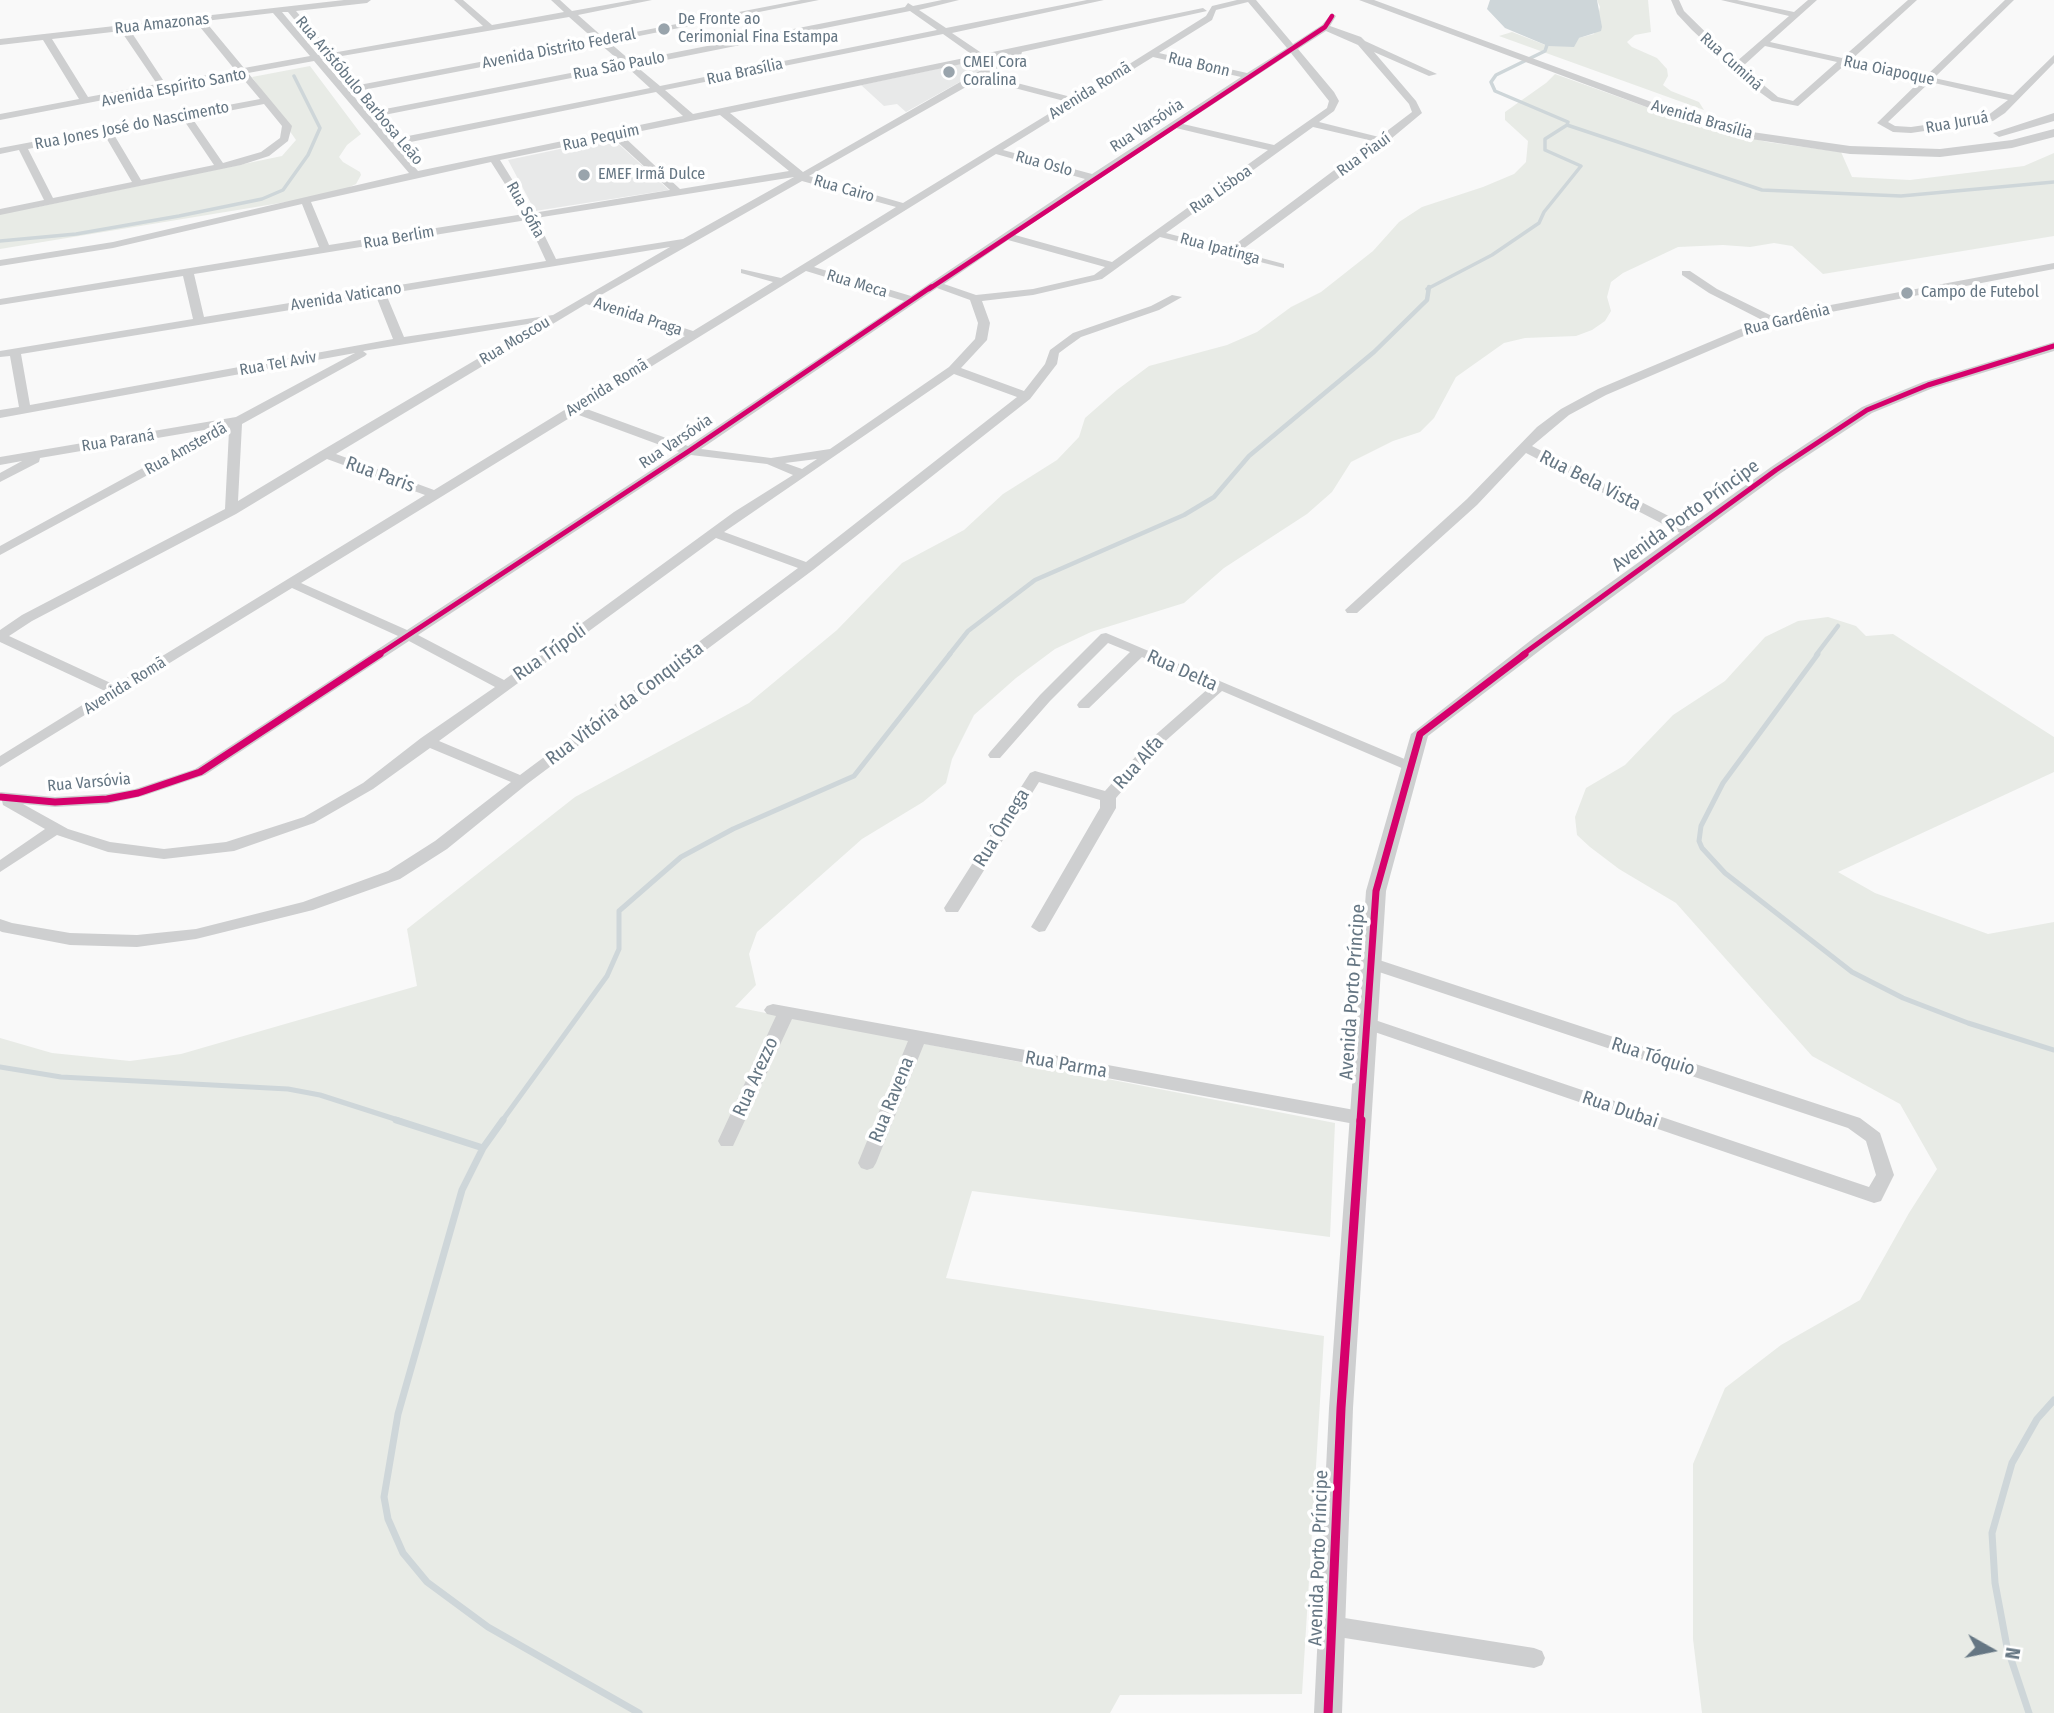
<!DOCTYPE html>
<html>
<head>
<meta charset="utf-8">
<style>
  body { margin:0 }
  #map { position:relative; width:2054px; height:1713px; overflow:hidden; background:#f9f9f9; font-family:"Fira Sans Condensed",sans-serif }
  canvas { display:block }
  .north { position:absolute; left:1956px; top:1615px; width:70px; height:70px; -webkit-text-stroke:5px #fff; paint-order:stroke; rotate:99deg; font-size:19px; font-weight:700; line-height:28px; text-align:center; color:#657683 }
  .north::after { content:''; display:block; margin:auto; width:24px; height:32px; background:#657683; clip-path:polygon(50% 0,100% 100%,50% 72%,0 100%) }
</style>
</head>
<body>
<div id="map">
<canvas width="2054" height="1713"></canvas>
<div class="north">N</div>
</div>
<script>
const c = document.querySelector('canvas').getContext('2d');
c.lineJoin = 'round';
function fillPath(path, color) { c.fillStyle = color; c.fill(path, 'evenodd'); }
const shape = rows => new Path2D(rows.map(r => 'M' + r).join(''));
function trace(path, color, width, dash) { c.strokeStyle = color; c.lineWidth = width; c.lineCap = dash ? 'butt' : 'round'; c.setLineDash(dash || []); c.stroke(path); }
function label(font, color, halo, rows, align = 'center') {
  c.font = font + ' "Fira Sans Condensed",sans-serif'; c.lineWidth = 7; c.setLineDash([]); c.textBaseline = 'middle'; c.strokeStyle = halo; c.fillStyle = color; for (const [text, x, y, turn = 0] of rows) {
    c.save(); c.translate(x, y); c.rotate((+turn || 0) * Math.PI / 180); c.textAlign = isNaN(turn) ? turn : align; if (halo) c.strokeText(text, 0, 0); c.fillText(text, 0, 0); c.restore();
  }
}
const built = shape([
  [993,57,999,60,906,112,897,104,884,106,861,85],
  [612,138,669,190,535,211,508,160]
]);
const green = shape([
  [1597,0,1648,0,1651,32,1635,35,1627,42,1632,47,1657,58,1667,69,1668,76,1663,85,1671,91,1699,102,1704,110,1499,36,1512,32,1548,46,1594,34,1600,7],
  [310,66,361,134,347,145,339,157,343,162,360,172,361,175,356,184,335,194,0,249,0,211,32,208,282,156,296,140,252,77],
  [1555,74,1688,122,1767,142,1841,152,1852,177,1910,180,2024,166,2054,153,2054,236,1823,274,1792,246,1774,243,1750,247,1723,245,1678,247,1623,273,1611,282,1607,297,1611,311,1605,321,1592,330,1576,336,1525,338,1504,343,1456,377,1434,418,1420,432,1393,441,1351,462,1332,492,1307,514,1224,568,1184,603,1091,632,1055,649,1016,678,974,715,952,759,946,783,923,802,862,839,757,932,749,954,756,985,735,1007,1335,1123,1330,1237,972,1191,946,1278,1324,1336,1302,1694,1120,1695,1110,1713,0,1713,0,1038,52,1053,130,1061,181,1054,417,986,407,929,575,797,749,703,837,630,902,563,964,530,1003,494,1057,460,1079,437,1085,418,1117,390,1149,366,1227,345,1257,332,1291,307,1321,292,1373,251,1399,222,1422,207,1483,187,1514,174,1526,162,1528,141,1505,120,1505,112,1546,83],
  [1828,617,1856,626,1866,636,1893,634,2054,737,2054,772,1838,872,1875,893,1988,934,2054,922,2054,1713,1702,1713,1693,1639,1693,1464,1725,1388,1781,1345,1860,1300,1909,1213,1937,1169,1900,1104,1812,1056,1676,903,1619,869,1590,847,1577,835,1575,817,1586,788,1625,765,1673,715,1725,681,1765,637,1798,621]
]);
const water = shape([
  [1490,0,1597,0,1602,27,1601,31,1579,38,1574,47,1548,46,1505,28,1487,9]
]);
const streamFar3 = shape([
  [1549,39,1545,51,1496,75,1491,82,1495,91,1568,122,1567,125,1762,190,1901,196,2054,182],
  [0,241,76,234,179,216,262,199,283,190,308,155,320,128,294,76],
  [1427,289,1492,255,1539,223,1544,212,1581,166,1545,150,1545,139,1567,125]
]);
const streamFar2 = shape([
  [949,655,968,631,1035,580,1184,515,1214,497,1249,456,1374,352,1427,300,1429,287],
  [1816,655,1838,626]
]);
const streamFar1 = shape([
  [1818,654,1723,783,1701,826,1699,841,1702,848,1725,873,1852,972,1903,998,1968,1023,2054,1050],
  [0,1067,61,1077,288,1089,320,1095,401,1121],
  [502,1121,607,976,619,949,619,911,681,857,733,829,854,776,950,654]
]);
const stream = shape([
  [396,1120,483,1148],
  [503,1120,483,1148,462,1190,398,1414,384,1497,388,1519,403,1553,427,1582,488,1627,639,1713],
  [2029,1713,2007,1647,1995,1583,1992,1533,2012,1463,2037,1419,2054,1400]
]);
const minor = shape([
  [344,0,371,0,367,3,296,11,332,53,483,26,454,0,463,0,492,25,564,12,551,0,560,0,572,11,633,0,652,0,578,15,604,38,801,0,819,0,609,42,631,61,905,7,908,3,913,6,942,0,959,0,919,10,946,28,1087,0,1104,0,952,33,983,54,1203,8,1207,11,1022,52,1021,55,986,75,1075,98,1206,16,1212,6,1237,0,1256,0,1293,44,1322,25,1332,13,1336,16,1330,26,1361,37,1365,41,1437,74,1429,76,1374,52,1416,101,1422,113,1386,143,1239,252,1284,264,1284,268,1160,237,1102,279,1033,295,982,301,990,323,987,340,961,368,1024,391,1045,364,1050,350,1073,333,1151,306,1172,295,1182,297,1159,310,1081,337,1067,347,1059,353,1057,364,1030,399,813,570,527,784,447,849,400,879,313,910,196,939,137,947,70,945,2,932,0,931,0,919,12,923,70,933,137,935,196,929,303,902,388,871,435,841,511,782,430,748,373,789,314,823,234,851,164,859,108,852,57,835,0,872,0,860,45,829,3,805,0,792,55,797,107,794,135,789,195,769,398,636,292,588,0,767,0,756,105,691,0,642,0,630,22,615,225,509,229,431,0,555,0,546,216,428,40,458,39,462,0,482,0,473,22,461,0,465,0,457,236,417,355,353,0,418,0,410,19,407,10,356,0,357,0,351,193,319,183,276,0,305,0,299,319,247,302,204,113,248,0,266,0,260,113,242,409,173,314,61,248,73,292,126,288,141,269,156,241,165,0,215,0,209,44,200,19,150,0,154,0,148,260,99,239,74,168,88,170,90,165,93,160,89,0,120,0,114,79,99,43,40,0,45,0,39,344,0],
  [1248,2,1287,48,1247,73,1159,53,1212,20,1216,10,1248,2],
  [910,11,937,30,660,86,636,66,910,11],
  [282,12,288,12,323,54,318,55,282,12],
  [273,13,310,56,244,68,205,21,273,13],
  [569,17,595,40,359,85,336,57,569,17],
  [196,22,235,70,165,83,130,30,196,22],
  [121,31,157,84,88,97,52,39,121,31],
  [1326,31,1358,45,1409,104,1412,112,1379,137,1319,122,1334,111,1339,101,1334,92,1298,49,1326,31],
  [943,34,974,56,693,114,665,90,943,34],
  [600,44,622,63,380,110,363,90,600,44],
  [1291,53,1329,101,1327,108,1274,145,1183,124,1291,53],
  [1009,54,803,172,730,113,1009,54],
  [1153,57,1241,77,1092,174,1003,150,1153,57],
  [327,59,351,87,347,88,322,60,327,59],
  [627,67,650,88,403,137,384,115,627,67],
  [980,79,1068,102,903,203,809,176,980,79],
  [355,92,372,112,368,113,351,93,355,92],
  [656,92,683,116,418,171,396,145,656,92],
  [264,104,282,126,280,138,261,152,223,163,192,118,264,104],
  [720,115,789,171,680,189,622,135,720,115],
  [376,117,394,139,391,140,372,118,376,117],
  [183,119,214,165,141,180,113,133,183,119],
  [1313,127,1373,141,1229,249,1166,233,1313,127],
  [1176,128,1268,150,1112,262,1015,235,1176,128],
  [104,134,132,182,53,198,28,149,104,134],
  [612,137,670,190,533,213,500,160,612,137],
  [996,154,1085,179,911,296,814,267,996,154],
  [491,162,524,214,329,245,311,202,491,162],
  [794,177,683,239,556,259,536,218,794,177],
  [802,181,896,207,781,278,741,269,741,273,773,282,693,331,594,299,802,181],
  [527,220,546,261,204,317,194,274,527,220],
  [1008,240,1105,267,1094,275,1033,289,976,295,944,284,1008,240],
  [670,247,553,315,404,337,386,294,670,247],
  [806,271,904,301,688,446,584,408,806,271],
  [937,288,970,300,978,323,975,339,949,367,830,449,771,458,701,449,937,288],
  [376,296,393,339,30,405,21,354,376,296],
  [586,304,685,336,434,490,336,454,586,304],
  [540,322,321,451,238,501,242,424,365,356,367,354,363,351,540,322],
  [954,374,1017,397,806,562,724,532,954,374],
  [576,414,679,452,407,630,301,583,576,414],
  [691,455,767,464,793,475,734,512,504,680,418,635,691,455],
  [327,459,425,495,115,685,9,636,32,621,236,514,327,459],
  [817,459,802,469,785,463,817,459],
  [716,538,798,568,520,775,439,741,716,538],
  [409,641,495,687,421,738,363,783,304,817,226,842,164,849,110,842,68,829,23,804,55,807,107,804,143,796,205,775,409,641],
  [1671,0,1679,0,1684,11,1736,62,1789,16,1721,0,1737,0,1794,12,1808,0,1817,0,1770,42,1842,58,1908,0,1917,0,1851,60,1926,76,2005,0,2014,0,1934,78,2013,95,2054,55,2054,63,2005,113,1993,121,1911,133,1893,132,1877,123,1921,80,1846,64,1798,106,1772,101,1754,88,1692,30,1677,14,1671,0],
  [1765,46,1837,62,1793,101,1778,97,1742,67,1765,46],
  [1930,82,2008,100,1987,116,1911,127,1895,126,1888,122,1930,82],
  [2054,263,2054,269,1774,323,1606,395,1569,415,1532,446,1696,530,1696,536,1686,536,1526,453,1477,505,1357,613,1347,613,1345,610,1467,499,1537,427,1561,409,1598,389,1762,320,1709,293,1682,275,1682,271,1690,271,1717,289,1772,316,2054,263],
  [1106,633,1414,763,1417,766,1409,771,1404,769,1222,691,1162,744,1116,798,1116,808,1045,931,1039,932,1031,927,1100,808,1100,800,1039,782,958,912,946,912,944,908,1030,773,1035,771,1105,791,1152,738,1210,687,1142,657,1089,708,1079,708,1077,705,1079,702,1130,652,1108,643,1050,701,1000,758,990,758,988,755,990,752,1040,695,1101,634,1106,633],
  [1370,957,1860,1118,1880,1133,1894,1175,1881,1201,1874,1203,1360,1027,1357,1023,1360,1019,1372,1019,1869,1187,1876,1175,1866,1141,1848,1128,1364,967,1362,963,1364,959,1370,957],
  [773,1004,1360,1111,1366,1113,1369,1118,1366,1123,1360,1125,924,1044,876,1163,873,1168,867,1170,861,1168,858,1163,908,1041,792,1019,733,1146,721,1146,718,1141,776,1016,767,1014,764,1010,767,1006,773,1004],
  [1332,1616,1534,1648,1542,1651,1545,1658,1542,1665,1534,1668,1332,1636,1324,1633,1321,1626,1324,1619,1332,1616]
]);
const tertiary = shape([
  [1359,0,1374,0,1676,111,1752,132,1850,146,1940,149,2012,140,2054,129,2054,137,2012,148,1940,157,1850,154,1751,139,1668,115,1359,0],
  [2054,113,2054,121,1999,137,1993,133,2054,113],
  [2054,342,2054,351,1933,388,1872,413,1781,473,1547,645,1428,736,1386,891,1353,1408,1342,1713,1314,1713,1329,1408,1366,891,1411,734,1535,637,1771,467,1862,407,1923,382,2054,342]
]);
const cyclewayFar3 = shape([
  [929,289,1325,27,1332,16]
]);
const cyclewayFar2 = shape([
  [378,655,689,451,931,287],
  [1522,655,1776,470,1867,410,1928,385,2054,346]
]);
const cyclewayFar1 = shape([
  [0,797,55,802,107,799,138,793,200,772,380,654],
  [1360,1121,1376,891,1420,734,1525,654]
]);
const cycleway = shape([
  [1328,1713,1341,1408,1361,1120]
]);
const markers = [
  [664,29,7,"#99a4ac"],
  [949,72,7,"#99a4ac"],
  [584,175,7,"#99a4ac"],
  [1907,293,7,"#99a4ac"]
];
const farPoinames = [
  ["De Fronte ao",678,20],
  ["Cerimonial Fina Estampa",678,38],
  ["CMEI Cora",963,63],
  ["Coralina",963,81],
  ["EMEF Irmã Dulce",598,175],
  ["Campo de Futebol",1921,293]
];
const farStreetnames = [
  ["Rua Amazonas",162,24,-6],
  ["Avenida Distrito Federal",559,49,-11],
  ["Rua Cuminá",1731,62,42],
  ["Rua Bonn",1199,65,13],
  ["Rua São Paulo",619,66,-11],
  ["Rua Oiapoque",1889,71,12],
  ["Rua Brasília",745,72,-12],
  ["Avenida Espírito Santo",174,88,-11],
  ["Rua Aristóbulo Barbosa Leão",359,91,50],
  ["Avenida Romã",1090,91,-32],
  ["Avenida Brasília",1702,120,16],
  ["Rua Juruá",1957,123,-10],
  ["Rua Jones José do Nascimento",132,126,-11],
  ["Rua Varsóvia",1147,126,-33],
  ["Rua Pequim",601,138,-12],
  ["Rua Piauí",1364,155,-36],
  ["Rua Oslo",1044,164,15],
  ["Rua Cairo",844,189,16],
  ["Rua Lisboa",1221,190,-35],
  ["Rua Sófia",525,210,61],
  ["Rua Berlim",399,238,-10],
  ["Rua Ipatinga",1220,249,15],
  ["Rua Meca",857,284,17],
  ["Avenida Vaticano",346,297,-9],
  ["Avenida Praga",638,317,18],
  ["Rua Gardênia",1787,320,-14],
  ["Rua Moscou",515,341,-31],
  ["Rua Tel Aviv",278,364,-10],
  ["Avenida Romã",607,388,-32],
  ["Rua Paraná",118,441,-9],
  ["Rua Varsóvia",676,442,-34],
  ["Rua Amsterdã",186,449,-29],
  ["Avenida Romã",125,686,-32],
  ["Rua Varsóvia",89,783,-5]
];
const streetNames = [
  ["Rua Paris",380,475,20],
  ["Rua Bela Vista",1590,481,27],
  ["Avenida Porto Príncipe",1686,516,-36],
  ["Rua Trípoli",550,653,-35],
  ["Rua Delta",1182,671,24],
  ["Rua Vitória da Conquista",625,704,-37],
  ["Rua Alfa",1139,763,-48],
  ["Rua Ômega",1002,828,-58],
  ["Avenida Porto Príncipe",1353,992,-86],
  ["Rua Tóquio",1653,1057,18],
  ["Rua Parma",1066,1065,10],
  ["Rua Arezzo",756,1077,-66],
  ["Rua Ravena",892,1100,-68],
  ["Rua Dubai",1620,1110,19],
  ["Avenida Porto Príncipe",1319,1558,-88]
];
fillPath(built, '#e8e9e9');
fillPath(green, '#e8ebe6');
fillPath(water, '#ced6d9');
trace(streamFar3, '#ced6d9', 3.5);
trace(streamFar2, '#ced6d9', 4.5);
trace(streamFar1, '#ced6d9', 5);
trace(stream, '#ced6d9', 7);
fillPath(minor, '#cecfd0');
fillPath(tertiary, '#cecfd0');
trace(cyclewayFar3, '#d6006c', 4.5);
trace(cyclewayFar2, '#d6006c', 5);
trace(cyclewayFar1, '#d6006c', 7);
trace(cycleway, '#d6006c', 9);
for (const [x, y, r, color] of markers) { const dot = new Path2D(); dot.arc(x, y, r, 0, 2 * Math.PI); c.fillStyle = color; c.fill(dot); trace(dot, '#fff', 2.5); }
label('16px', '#657683', '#fff', farPoinames, 'left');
label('16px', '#657683', '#fff', farStreetnames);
label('19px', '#657683', '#fff', streetNames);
</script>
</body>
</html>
